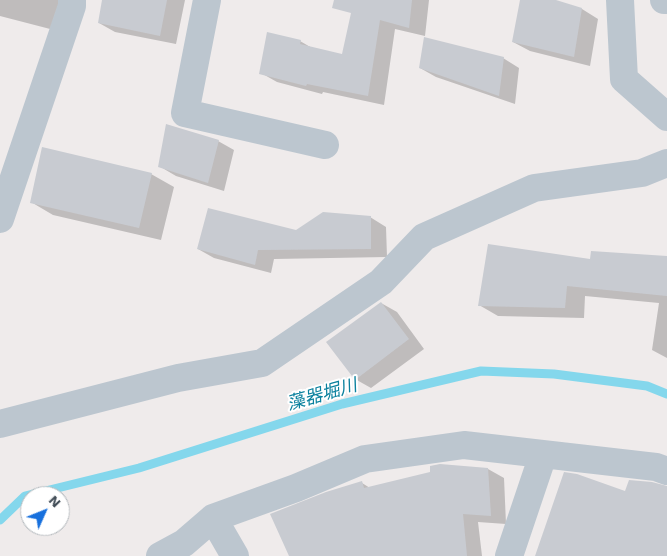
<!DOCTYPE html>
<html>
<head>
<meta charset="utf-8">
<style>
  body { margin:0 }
  #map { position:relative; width:667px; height:556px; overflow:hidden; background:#efebeb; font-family:"Work Sans",sans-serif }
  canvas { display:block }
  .north { position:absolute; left:20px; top:486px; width:50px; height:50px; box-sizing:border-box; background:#fff; border:1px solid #b4b9bd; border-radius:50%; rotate:46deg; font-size:14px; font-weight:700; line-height:20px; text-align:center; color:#444f59 }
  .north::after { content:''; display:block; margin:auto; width:18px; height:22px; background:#1770dd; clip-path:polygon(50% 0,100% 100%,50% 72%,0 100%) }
</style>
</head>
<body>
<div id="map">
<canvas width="667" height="556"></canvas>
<div class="north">N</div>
</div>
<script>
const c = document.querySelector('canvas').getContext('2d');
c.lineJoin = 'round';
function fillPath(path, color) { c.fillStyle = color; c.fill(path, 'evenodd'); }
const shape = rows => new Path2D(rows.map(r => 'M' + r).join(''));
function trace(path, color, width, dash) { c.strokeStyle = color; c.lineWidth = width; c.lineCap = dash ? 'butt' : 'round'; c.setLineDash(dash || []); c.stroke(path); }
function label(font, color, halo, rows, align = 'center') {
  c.font = font + ' "Work Sans","Noto Sans JP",sans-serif'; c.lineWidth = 4; c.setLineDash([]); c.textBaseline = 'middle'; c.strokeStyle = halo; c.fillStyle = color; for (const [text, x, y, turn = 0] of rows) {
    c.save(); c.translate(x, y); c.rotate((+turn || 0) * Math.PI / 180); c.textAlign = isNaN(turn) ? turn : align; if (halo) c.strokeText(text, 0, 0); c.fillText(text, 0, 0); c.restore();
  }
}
const shadow = shape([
  [0,0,62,0,54,30,0,16],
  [104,0,185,0,176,44,115,32,99,23],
  [355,0,429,0,425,36,395,29,384,105,323,92,322,94,277,82,261,73,300,41,312,48,343,55],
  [521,0,552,0,582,9,598,19,590,66,530,51,513,42],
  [503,58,519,68,515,104,436,77,420,68],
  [218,141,234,150,224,191,176,176,159,166],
  [151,174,174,187,161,240,53,215,31,202],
  [370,217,386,227,387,257,274,259,271,273,214,258,198,249],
  [667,258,667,358,652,350,659,303,585,296,584,318,498,316,479,305,591,260],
  [381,303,397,312,424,349,371,388,355,379],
  [488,469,504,478,506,524,478,522,482,556,290,556,362,483,370,488]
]);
const stream = shape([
  [0,520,25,496,139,468,342,404,481,371,554,374,647,386,667,394]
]);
const building = shape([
  [102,0,167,0,160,36,98,23],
  [334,0,412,0,409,28,380,20,368,96,307,84,306,86,259,74,267,32,301,40,300,44,342,54,351,13,332,8],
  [520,0,556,0,582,8,574,57,512,42],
  [424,37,504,57,499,96,419,68],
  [166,124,219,140,208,183,158,167],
  [42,147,152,173,139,228,30,203],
  [208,208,296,230,323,212,371,216,371,249,258,250,255,265,197,249],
  [488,244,590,259,591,251,667,256,667,296,567,286,565,308,478,306],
  [381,302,409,339,355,380,326,342],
  [440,464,488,468,491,516,463,514,467,556,289,556,270,514,326,492,362,481,364,488,430,472,430,466],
  [564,472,577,474,625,491,629,480,652,482,667,486,667,556,535,556]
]);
const minor = shape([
  [207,0,185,113,325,145],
  [620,0,624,79,667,117],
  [664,0,667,0],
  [0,219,72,6,72,0],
  [0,424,178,378,262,363,381,282,424,237,534,188,642,173,667,163],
  [213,518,235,556],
  [160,556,184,543,213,518,296,488,365,459,464,445,656,467,667,471],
  [509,556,543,455]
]);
const waterNames = [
  ["藻器堀川",322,395,-16]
];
fillPath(shadow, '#0003');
trace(stream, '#84d7ec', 9);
fillPath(building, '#c8cbd1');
trace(minor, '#bcc6cf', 28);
label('italic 18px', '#0b819e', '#fff', waterNames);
</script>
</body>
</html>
